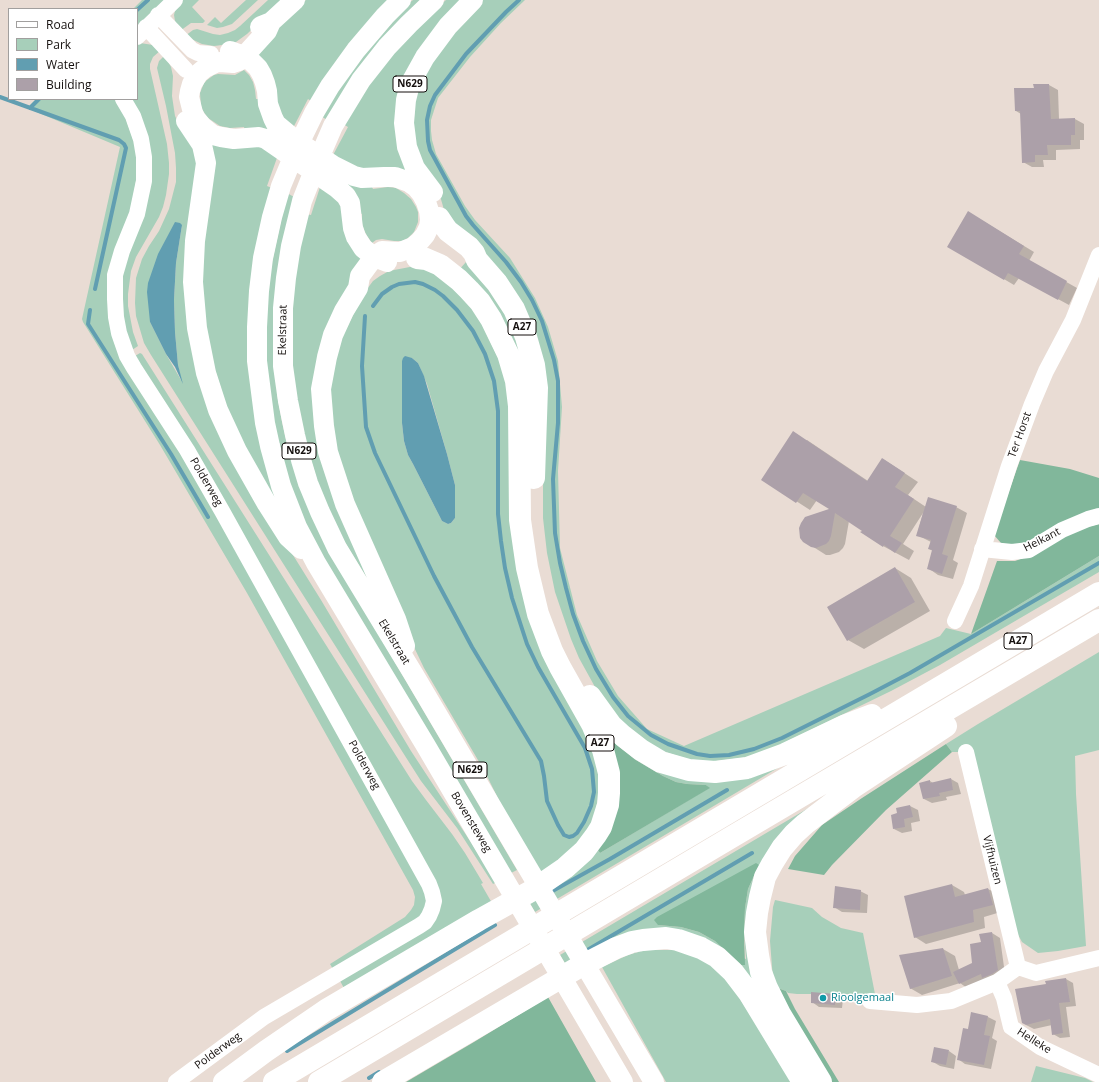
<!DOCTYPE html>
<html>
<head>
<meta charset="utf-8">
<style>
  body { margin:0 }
  #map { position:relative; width:1099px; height:1082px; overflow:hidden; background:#e9dcd4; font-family:"Open Sans",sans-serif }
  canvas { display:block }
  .legend { position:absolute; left:8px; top:8px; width:130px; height:92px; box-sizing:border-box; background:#fff; border:1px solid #a19f9e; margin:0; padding:5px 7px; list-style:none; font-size:12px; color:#140f0d }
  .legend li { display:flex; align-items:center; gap:8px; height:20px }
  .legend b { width:20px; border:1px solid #a19f9e }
</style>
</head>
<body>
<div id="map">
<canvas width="1099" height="1082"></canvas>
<ul class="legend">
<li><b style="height:5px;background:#fff"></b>Road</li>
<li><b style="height:11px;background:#a7cfba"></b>Park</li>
<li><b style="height:11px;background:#619eb1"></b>Water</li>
<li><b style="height:11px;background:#aca0a9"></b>Building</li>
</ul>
</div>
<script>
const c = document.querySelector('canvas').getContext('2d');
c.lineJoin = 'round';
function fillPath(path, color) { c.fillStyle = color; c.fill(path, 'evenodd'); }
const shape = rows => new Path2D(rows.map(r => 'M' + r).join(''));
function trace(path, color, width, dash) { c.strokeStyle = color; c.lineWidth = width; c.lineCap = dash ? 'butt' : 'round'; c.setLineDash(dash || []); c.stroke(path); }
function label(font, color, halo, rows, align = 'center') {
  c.font = font + ' "Open Sans",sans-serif'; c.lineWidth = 3; c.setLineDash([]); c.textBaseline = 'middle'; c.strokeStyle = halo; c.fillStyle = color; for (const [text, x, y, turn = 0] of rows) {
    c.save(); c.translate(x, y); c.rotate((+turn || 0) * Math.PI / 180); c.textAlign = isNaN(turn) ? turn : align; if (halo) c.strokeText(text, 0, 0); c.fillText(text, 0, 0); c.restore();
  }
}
const green = shape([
  [142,0,166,0,137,27,137,9,133,9],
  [181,0,199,0,192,7,205,21,203,23,191,23,180,31,175,21,174,15,175,11],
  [246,0,258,0,232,24,223,27,217,28,207,25,215,17,221,23],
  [268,0,283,0,247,34,236,42,230,44,214,46,202,44,185,36,193,30,197,29,213,34,220,35,228,33,235,30,240,26],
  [306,0,391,0,311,101,308,99,293,128,285,123,255,58,280,24],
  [413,0,423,0,327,120,321,116,340,83,408,4],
  [446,0,465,0,417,64,411,171,368,172,332,157,348,127,343,124,381,67,436,9],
  [476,0,525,0,501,23,470,57,438,98,431,120,431,131,432,140,436,154,465,206,475,220,510,258,535,298,548,327,558,361,562,407,558,471,560,548,577,615,597,661,618,696,647,729,684,746,940,636,946,628,971,634,1099,556,1099,572,940,665,891,691,757,756,700,763,662,751,640,738,614,714,595,687,579,658,571,639,555,592,547,553,543,518,543,487,545,430,543,373,445,213,440,196,419,164,410,106,443,38],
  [140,43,153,45,161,50,153,57,150,64,150,69,167,144,169,163,169,174,166,195,163,207,159,217,136,257,131,271,128,294,128,306,133,332,138,346,132,350,129,349,118,289,145,202,128,99,137,99,137,45],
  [165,55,171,67,173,76,172,96,175,116,178,122,197,151,192,323,255,494,321,600,411,751,497,882,493,884,457,828,421,781,407,759,151,355,144,343,136,316,135,303,136,278,142,259,149,246,159,231,169,209,176,182,176,168,175,153,166,106,157,68,159,61],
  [182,225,176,263,174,300,175,332,178,365,181,380,166,354,150,322],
  [244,70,249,75,253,82,255,90,256,99,260,99,275,131,245,131,244,127,230,128,220,126,208,118,203,111,201,106,200,93,204,83,207,80,214,75,218,74,235,75],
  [36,99,119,99,140,159,112,315,181,447,429,893,423,917,334,971,330,964,405,917,411,910,414,905,415,897,413,890,247,593,160,445,83,322,82,319,120,147,27,108],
  [204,136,256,144,278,155,267,186,272,188,255,262,284,514,239,448,202,327],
  [343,179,371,185,373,189,388,187,396,188,404,193,411,199,416,207,418,212,418,222,414,232,408,238,402,241,394,241,382,239,376,240,372,243,367,236,364,230,362,224,362,214,358,213],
  [321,184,338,199,366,259,314,387,394,623,326,511,294,402,289,311,306,214,311,215],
  [287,193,294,197,277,394,282,422,288,448,330,552,517,870,509,874,342,593,303,520,279,452,265,367,266,290],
  [466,262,481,277,495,294,504,309,519,343,527,372,530,408,529,512,532,543,536,573,551,625,560,649,574,678,596,713,610,730,624,743,637,752,679,773,697,777,717,778,746,774,797,754,798,756,535,912,528,900,554,883,583,859,595,845,605,827,610,813,613,799,614,773,607,746,600,731,572,679,557,650,541,607,532,574,527,548,524,519,523,504,524,421,523,402,518,372,510,346,498,322,493,313,472,286,457,272],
  [610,738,636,760,663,776,676,782,687,784,706,785,709,788,600,853,597,849,604,839,611,827,617,813,618,801,616,770,607,741],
  [415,266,427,267,464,297,481,322,500,362,506,382,509,399,509,500,590,742,596,757,600,791,593,821,574,849,539,874,523,849,485,772,424,668,390,597,333,455,330,390,340,341,364,293,373,281,380,276,389,271],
  [412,358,418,363,427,384,447,454,455,485,455,518,451,523,448,524,442,521,413,464,408,455,404,441,402,423,402,361],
  [140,353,142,354,412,781,426,800,452,834,465,853,483,883,481,884,492,903,345,990,339,979,437,910,135,356],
  [1099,652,1099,750,1075,756,1076,794,1086,946,1058,951,1038,953,1022,942,1016,931,959,752,952,752,946,744,978,724],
  [817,803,775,844,753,981,697,941,566,965,560,955],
  [757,870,748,889,745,908,744,932,746,959,727,951,715,941,699,932,681,927,658,925],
  [775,900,812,908,822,917,841,928,863,933,875,994,797,994,788,993,786,991,775,987,773,980,770,941,773,907],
  [645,950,675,950,704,959,728,980,793,1082,666,1082,602,967,628,955],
  [1036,1066,1085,1078,1093,1082,1031,1082]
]);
const forest = shape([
  [1020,460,1070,469,1099,478,1099,513,1018,548,1010,548,1001,543,994,535,1008,494],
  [1099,524,1099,556,971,634,997,561,1015,561,1029,556,1075,530],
  [610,738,616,744,636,760,663,776,676,782,687,784,706,785,710,788,600,853,597,849,612,756],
  [946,744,952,752,886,810,832,865,824,875,788,869,795,856,822,825,862,798],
  [756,863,759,865,748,889,745,908,744,932,745,965,741,965,715,941,699,932,681,927,658,925,654,920,657,917],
  [775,987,786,991,795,1009,839,1082,827,1082],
  [548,997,596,1082,406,1082,474,1042]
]);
const water = shape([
  [175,222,180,223,182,225,176,263,174,300,175,332,178,365,183,384,175,367,166,354,150,322,147,292,148,283,158,254],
  [405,356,412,358,418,363,424,376,447,454,455,485,455,518,451,523,448,524,442,521,413,464,408,455,404,441,402,423,402,361,403,358]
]);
const shadow = shape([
  [1034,85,1049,85,1058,90,1059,119,1075,119,1084,124,1084,140,1080,140,1080,149,1056,150,1056,160,1043,160,1044,167,1032,167,1023,162,1021,114,1016,111,1035,89],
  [978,218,1034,252,1029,261,1077,288,1069,305,1019,278,1014,285,948,246],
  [807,440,868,481,883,459,918,482,908,495,926,507,956,507,967,513,953,560,958,563,953,579,938,575,928,568,933,551,929,549,931,542,917,535,923,513,903,544,914,551,909,560,883,546,863,530,849,521,845,544,843,548,839,552,830,555,826,555,804,541,831,509,817,500,810,510,762,479],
  [895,568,911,578,930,611,864,649,848,640],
  [951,779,958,783,961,794,946,797,947,800,932,803,924,799,930,781,933,783],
  [910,806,918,810,920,821,911,823,912,831,902,833,894,829],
  [952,885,964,892,965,895,988,889,1000,895,1004,911,984,917,985,928,926,944,915,937],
  [860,891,868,895,867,913,842,912,834,907],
  [992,933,1000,938,1005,974,967,988,960,983,922,995,910,988,943,949,955,956,959,970,973,964,982,943],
  [1066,979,1073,983,1076,1006,1066,1007,1070,1037,1060,1038,1053,1034,1052,1025,1034,1029,1026,1025,1047,985],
  [812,993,835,995,843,999,842,1008,819,1007,812,1002],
  [972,1013,988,1017,996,1021,992,1038,997,1041,991,1069,965,1064,958,1059,968,1030],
  [949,1051,956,1056,954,1069,940,1066,933,1062]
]);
const stream = shape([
  [519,0,506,12,466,54,435,95,430,106,427,120,428,141,430,150,466,216,473,225,506,262,521,282,532,300,542,321,554,360,558,381,558,423,553,479,555,533,560,563,566,588,573,614,583,641,596,669,613,697,628,716,651,735,668,744,697,754,710,756,729,755,754,749,782,738,870,694,910,673,1099,563],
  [137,10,148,0],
  [0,97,119,140,124,144,126,148,95,289],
  [30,108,39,99],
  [90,310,88,324,171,454,208,517],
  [365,316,362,366,366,427,375,453,434,576,472,647,541,761,544,776,547,801,558,825,564,835,569,837,573,836,577,833,584,822,591,806,594,792,592,769,585,748,538,667,527,644,512,598,505,568,501,541,498,514,498,411,494,381,485,354,473,331,457,310,443,296,435,290,423,284,415,282,399,284,392,287,382,294,373,306],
  [549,893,610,859,727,790],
  [584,952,752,853],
  [287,1051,495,925],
  [369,1078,379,1072]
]);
const building = shape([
  [1033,84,1049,84,1051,119,1075,118,1075,135,1071,135,1071,145,1047,145,1048,155,1035,155,1035,162,1022,163,1020,111,1015,111,1014,88,1034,88],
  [968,211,1024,246,1019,254,1067,281,1058,300,1008,273,1004,280,947,247],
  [793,431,867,481,882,458,905,473,895,487,914,499,890,536,902,543,895,553,884,545,883,547,860,532,862,531,835,513,831,536,829,541,826,544,816,548,811,547,803,542,800,538,799,528,801,523,805,517,829,509,803,493,796,503,761,480],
  [928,497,957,506,942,554,948,556,942,574,927,569,932,550,928,549,931,540,916,536],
  [895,567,915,602,847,641,827,607],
  [951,778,953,790,939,793,940,796,923,799,919,783,930,780,930,783],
  [910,805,913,817,904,819,905,827,893,829,891,815,897,813,896,808],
  [952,884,955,897,988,888,993,905,973,910,974,922,914,938,904,896],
  [835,886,861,890,860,910,833,908],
  [992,932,998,970,992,974,982,978,981,974,959,984,953,972,972,963,970,944,981,942,979,934],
  [943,948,952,976,910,989,899,955],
  [1066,978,1070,1002,1059,1003,1063,1033,1052,1035,1050,1019,1026,1025,1022,1023,1015,989,1046,984,1045,981],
  [811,992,835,994,835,1005,811,1003],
  [971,1012,988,1016,984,1035,990,1036,984,1065,957,1060,963,1028,968,1029],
  [934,1047,949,1050,946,1065,931,1062]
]);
const minor = shape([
  [158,15,192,50,198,53,211,54],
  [146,27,186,70],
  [137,37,175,0],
  [123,99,133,116,141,139,144,157,144,181,141,195,137,214,122,251,115,275,115,299,116,317,119,333,127,356,134,368,187,450,222,511,429,884,432,892,434,901,432,909,429,916,425,922,419,926,264,1017,176,1082],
  [982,549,1012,552,1029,550,1062,530,1088,519,1099,516],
  [955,621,971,586,1009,466,1032,404,1046,371,1073,320,1099,255],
  [966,752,1018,967],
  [997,982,1004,998,1011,1027,1040,1047,1099,1075],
  [870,1001,917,1005,951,1001,997,982,1018,967,1036,973,1099,958]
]);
const major = shape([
  [401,0,385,16,356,50,330,86,314,113,296,150,281,186,272,217,263,258,259,291,257,327,257,361,265,423,270,446,281,486,297,527,316,563,426,746,623,1082],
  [434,0,409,24,387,47,361,80,333,126,317,163,302,201,291,246,286,278,283,308,283,366,288,401,295,435,301,460,308,483,320,512,337,548,414,675,654,1082],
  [271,22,267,31,247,53,239,61,233,63,220,62,215,63,205,68,198,74,192,84,190,91,189,97,193,113,196,119,203,127,213,135,221,137,234,139,259,137,266,139,337,188,346,196,350,203,353,228,356,237,363,248,374,257,387,262],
  [260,27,261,26,271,22,295,0],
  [230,51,244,56,251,61,258,68,262,75,265,83,267,91,268,104,273,118,276,124,294,139,334,166,354,176,362,178,384,177,395,177,409,182,416,187,421,193,426,202,429,211,430,220,429,227,425,235,419,242,413,247,400,252,382,251,374,257,360,276,358,288,344,311,333,335,327,357,321,389,324,426,328,452,345,504,396,619,405,646],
  [186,121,202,145,206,163,195,241,193,282,197,328,206,373,218,410,237,451,267,504,288,537,301,549],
  [433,192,415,168,407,147,404,123,406,100,410,84,425,57,448,26,473,0]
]);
const highway = shape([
  [439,218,445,227,448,231,469,247,474,253,477,260,497,283,514,309,526,337,534,365,537,388,534,478],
  [590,696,611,725,623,736,641,750,661,762,689,770,715,772,747,768,785,754,846,725,872,715],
  [224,1082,266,1051,326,1010,479,920,533,890,565,868,584,851,596,835,601,827,608,805,609,793,609,773,603,750,592,724,560,667,552,651,538,614,527,568,520,520,519,406,516,381,508,354,491,319,480,302,469,290,459,280,440,265,426,259,417,258],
  [274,1082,1099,593],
  [319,1082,730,838,1099,620],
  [383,1082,579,967,616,948,632,942,643,940,666,938,678,940,701,948,717,957,733,972,749,993,803,1082],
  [821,1082,780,1014,767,988,761,972,758,955,755,932,757,913,760,897,765,877,772,864,782,848,794,834,805,824,855,786,946,726]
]);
const markers = [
  [823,998,4,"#0f9aa8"]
];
const shields = [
  [410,84,34],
  [522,327,28],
  [299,451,34],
  [1018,641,28],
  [600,743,28],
  [470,770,34]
];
const shieldNames = [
  ["N629",410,84],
  ["A27",522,327],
  ["N629",299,451],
  ["A27",1018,641],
  ["A27",600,743],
  ["N629",470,770]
];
const streetNames = [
  ["Ekelstraat",283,330,-89],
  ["Ter Horst",1020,435,-70],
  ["Polderweg",206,482,60],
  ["Heikant",1042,540,-27],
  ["Ekelstraat",394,642,59],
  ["Polderweg",364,765,61],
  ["Bovensteweg",471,822,59],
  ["Vijfhuizen",992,860,76],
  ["Helleke",1034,1041,32],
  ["Polderweg",218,1051,-36]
];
const cultureNames = [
  ["Rioolgemaal",831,998]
];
fillPath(green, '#a7cfba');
fillPath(forest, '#81b79b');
fillPath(water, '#619eb1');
fillPath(shadow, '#0003');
trace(stream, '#619eb1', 4);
fillPath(building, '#aca0a9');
trace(minor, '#fff', 16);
trace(major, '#fff', 20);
trace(highway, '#fff', 22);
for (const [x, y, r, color] of markers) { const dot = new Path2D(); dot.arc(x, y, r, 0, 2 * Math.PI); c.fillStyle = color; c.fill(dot); trace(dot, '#fff', 1.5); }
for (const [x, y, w] of shields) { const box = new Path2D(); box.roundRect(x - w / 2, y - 8, w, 16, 3); c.fillStyle = '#fff'; c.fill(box); trace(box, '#140f0d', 1); }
label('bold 10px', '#140f0d', null, shieldNames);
label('11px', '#140f0d', '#fff', streetNames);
label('11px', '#0d838f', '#fff', cultureNames, 'left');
</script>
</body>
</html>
